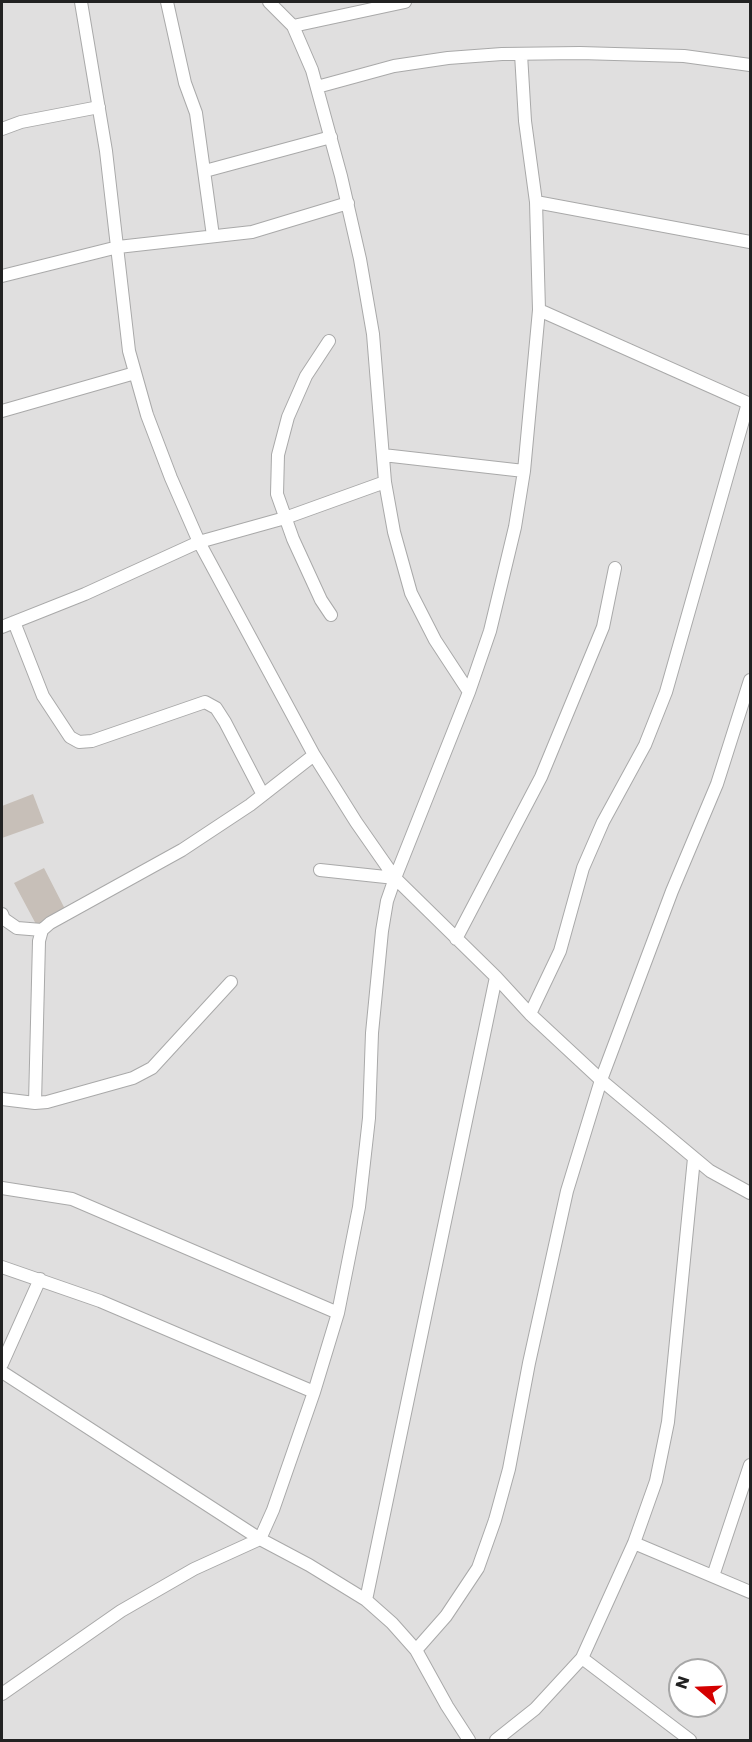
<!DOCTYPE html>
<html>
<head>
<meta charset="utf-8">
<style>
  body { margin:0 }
  #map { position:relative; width:752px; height:1742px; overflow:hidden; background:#f2efe9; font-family:Poppins,sans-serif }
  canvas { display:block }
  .frame { position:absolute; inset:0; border:3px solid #222; pointer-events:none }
  .north { position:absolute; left:668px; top:1658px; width:60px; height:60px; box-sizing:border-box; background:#fff; border:2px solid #a7a7a7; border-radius:50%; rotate:289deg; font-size:16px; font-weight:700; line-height:24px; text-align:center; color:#222 }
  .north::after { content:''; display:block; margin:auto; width:21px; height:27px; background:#d40000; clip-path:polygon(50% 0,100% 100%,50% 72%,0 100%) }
</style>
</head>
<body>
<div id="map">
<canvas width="752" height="1742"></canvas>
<div class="frame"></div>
<div class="north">N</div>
</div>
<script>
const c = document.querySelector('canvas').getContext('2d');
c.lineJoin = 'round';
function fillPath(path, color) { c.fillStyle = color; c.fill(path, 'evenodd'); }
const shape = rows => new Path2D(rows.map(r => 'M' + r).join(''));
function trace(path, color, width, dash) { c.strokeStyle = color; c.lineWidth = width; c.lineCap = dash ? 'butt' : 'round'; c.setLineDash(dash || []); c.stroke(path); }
const residential = shape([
  [2,2,750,2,750,1740,2,1740],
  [680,1670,716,1670,716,1706,680,1706]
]);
const building = shape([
  [33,794,44,823,2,838,2,806],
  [44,868,66,911,37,926,14,883]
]);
const street = shape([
  [81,2,106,151,129,351,147,415,171,478,199,542,285,518,385,482],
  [167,2,185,83,196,113,213,236],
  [293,26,405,2],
  [317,87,394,66,448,58,502,54,580,53,684,56,750,65],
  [2,129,21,122,99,107],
  [205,171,331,137],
  [536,202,750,242],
  [2,276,118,247,252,232,348,203],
  [539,310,750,404],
  [329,341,306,376,288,417,278,455,277,494,293,539,321,600,331,615],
  [2,411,135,373],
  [383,455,524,471],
  [14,622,43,696,70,737,79,742,92,741,205,702,216,708,225,722,263,795],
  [2,627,85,594,199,542,314,755,356,822,395,878,469,692,435,640,411,593,394,532,385,482,373,334,360,259,341,176,312,70,293,26,269,2],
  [469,692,490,631,515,527,524,471,539,310,536,202,525,121,521,54],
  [320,870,395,878,496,977,530,1014,601,1080,710,1171,750,1193],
  [2,914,4,919,17,928,42,930],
  [456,939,541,777,603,627,615,568],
  [530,1014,560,951,583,868,603,822,645,745,666,692,748,403],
  [2,1099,35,1103,47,1102,133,1078,152,1068,231,982],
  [35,1103,39,941,42,930,50,923,182,850,250,805,314,755],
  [2,1188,72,1199,338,1313],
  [2,1267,100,1301,314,1392,273,1510,260,1539,2,1372],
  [2,1364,40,1279],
  [314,1392,338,1313,359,1207,369,1118,372,1033,382,931,387,901,395,878],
  [634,1543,750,1592],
  [713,1576,750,1465],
  [366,1600,496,977],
  [582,1658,690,1740],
  [2,1694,121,1611,194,1569,260,1539,309,1565,366,1600,392,1623,416,1650],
  [469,1740,447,1706,416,1650,446,1616,478,1568,495,1520,509,1469,529,1363,567,1191,601,1080,672,891,717,784,750,680],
  [496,1740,535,1709,582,1658,634,1543,656,1481,668,1422,694,1158]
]);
fillPath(residential, '#e0dfdf');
fillPath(building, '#c7bfb8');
trace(street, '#a9a9a9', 14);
trace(street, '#fff', 12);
</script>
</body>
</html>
